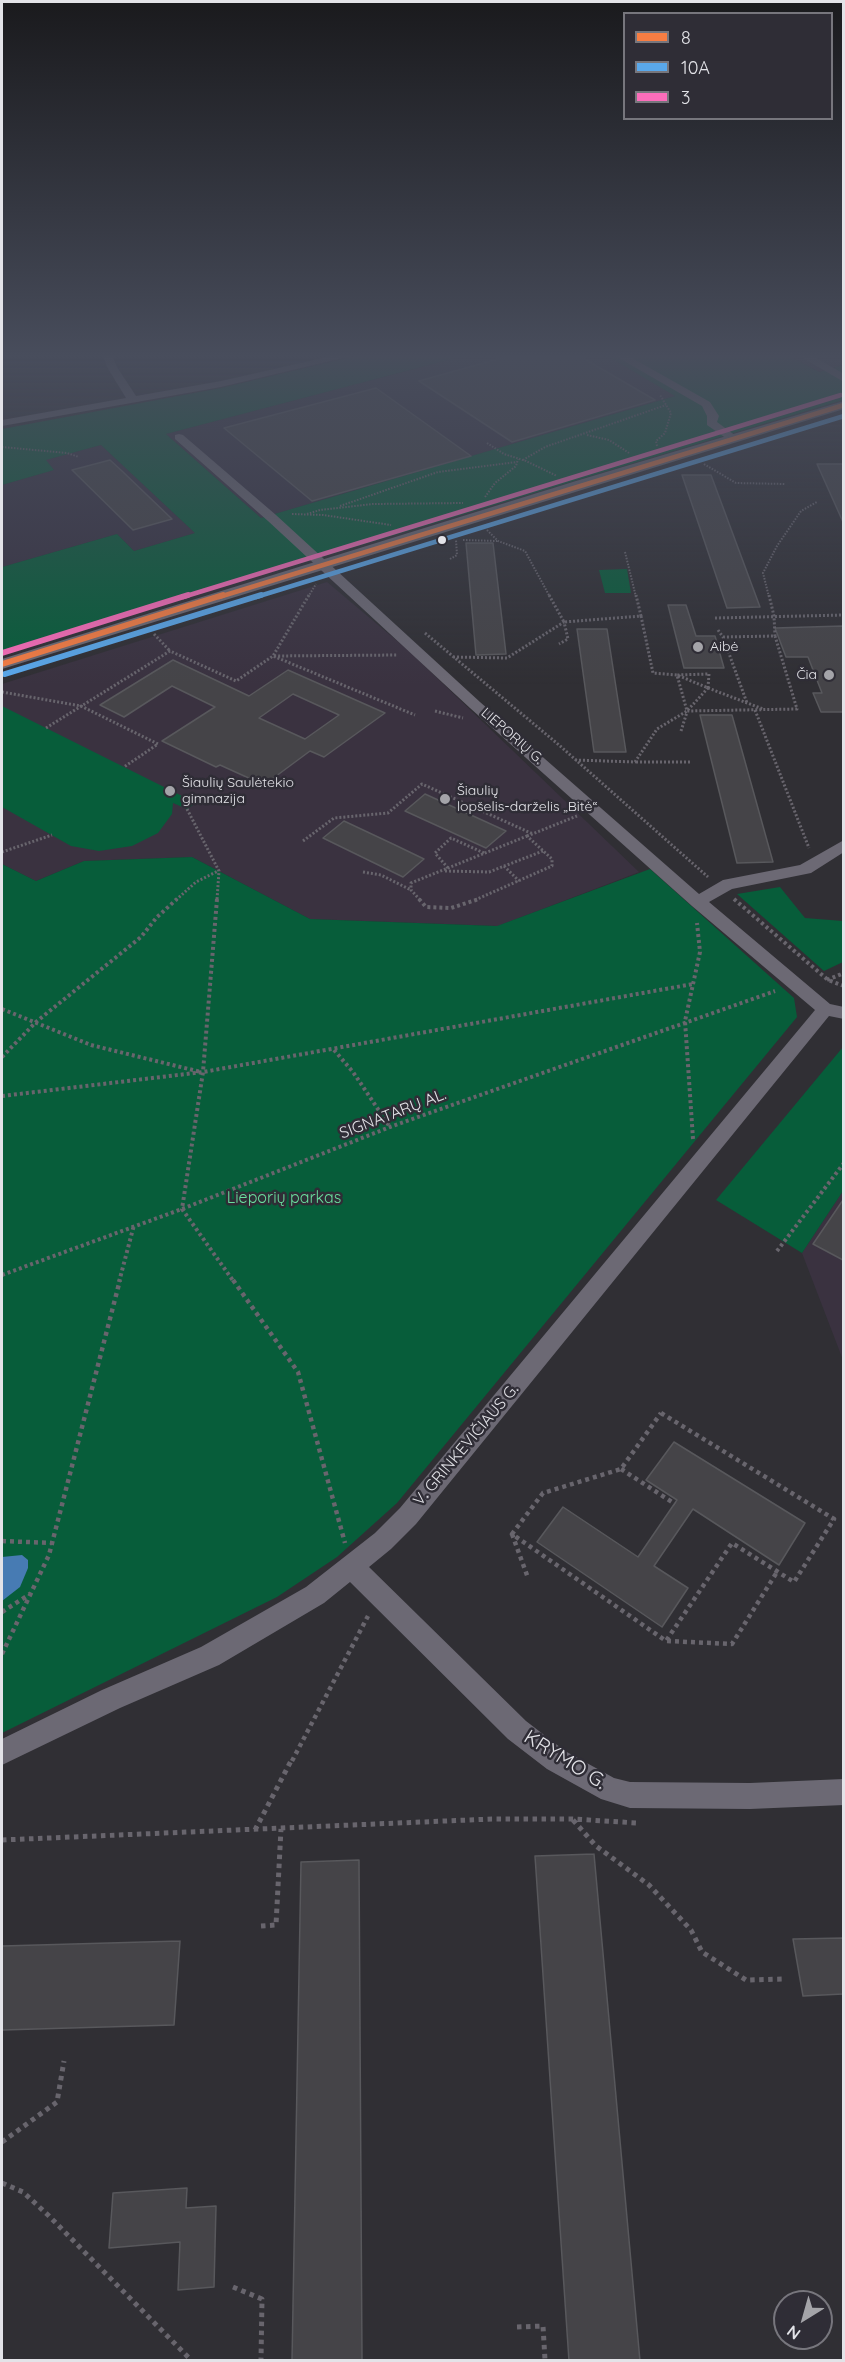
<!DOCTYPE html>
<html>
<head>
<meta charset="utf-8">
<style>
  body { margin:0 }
  #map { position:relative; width:845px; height:2362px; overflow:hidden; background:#302f34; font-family:Quicksand,sans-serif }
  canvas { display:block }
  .frame { position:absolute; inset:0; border:3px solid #e3e3e8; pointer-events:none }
  .legend { position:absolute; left:623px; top:12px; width:210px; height:108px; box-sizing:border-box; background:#2f2d36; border:2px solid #77767d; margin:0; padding:8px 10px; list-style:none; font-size:18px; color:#e3e3e8 }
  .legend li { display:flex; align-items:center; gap:12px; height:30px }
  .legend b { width:30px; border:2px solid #77767d }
  .north { position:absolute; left:773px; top:2290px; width:60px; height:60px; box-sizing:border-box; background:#2f2d36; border:2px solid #77767d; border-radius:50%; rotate:217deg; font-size:16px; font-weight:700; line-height:24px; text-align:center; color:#e3e3e8 }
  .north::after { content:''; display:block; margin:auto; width:21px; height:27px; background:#a4a4a9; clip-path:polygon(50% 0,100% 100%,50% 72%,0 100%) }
</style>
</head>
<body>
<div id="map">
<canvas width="845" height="2362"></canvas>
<div class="frame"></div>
<ul class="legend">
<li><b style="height:8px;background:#f77d43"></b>8</li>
<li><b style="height:8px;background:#5aa8eb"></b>10A</li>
<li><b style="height:8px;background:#fb6dba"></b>3</li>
</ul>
<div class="north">N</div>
</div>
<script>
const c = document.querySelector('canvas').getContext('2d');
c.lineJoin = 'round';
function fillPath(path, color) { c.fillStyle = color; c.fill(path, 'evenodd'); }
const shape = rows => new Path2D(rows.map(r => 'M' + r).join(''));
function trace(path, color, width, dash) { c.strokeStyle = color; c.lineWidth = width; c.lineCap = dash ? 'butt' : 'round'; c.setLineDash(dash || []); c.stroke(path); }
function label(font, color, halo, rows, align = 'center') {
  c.font = font + ' Quicksand,sans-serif'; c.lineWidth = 5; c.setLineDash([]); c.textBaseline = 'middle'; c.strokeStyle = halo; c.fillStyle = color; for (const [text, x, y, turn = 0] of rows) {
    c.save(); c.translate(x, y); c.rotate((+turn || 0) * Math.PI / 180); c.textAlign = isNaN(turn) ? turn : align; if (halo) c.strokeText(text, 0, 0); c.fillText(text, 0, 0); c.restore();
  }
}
const industrial = shape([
  [471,354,604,354,676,396,261,518,166,434],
  [786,354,843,354,843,365,819,372],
  [101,445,195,533,134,551,117,534,2,567,2,485,54,470,45,460]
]);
const education = shape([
  [327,582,409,651,639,872,498,926,310,919,192,857,84,861,36,881,2,864,2,684],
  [843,1191,843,1360,802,1253]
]);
const green = shape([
  [364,354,471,354,166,434,261,518,675,396,604,354,786,354,819,372,843,365,843,400,2,653,2,567,117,534,134,551,195,533,101,445,46,460,54,470,2,485,2,429,221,388],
  [627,569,631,593,605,593,599,570],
  [2,706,196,803,187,809,173,803,172,814,158,833,132,846,99,851,71,846,2,807],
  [192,857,310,919,497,926,650,869,794,998,797,1017,397,1503,337,1557,277,1597,2,1733,2,864,36,881,84,861],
  [780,887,805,918,843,921,843,962,824,971,737,894],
  [843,1047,843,1191,802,1253,716,1200]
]);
const water = shape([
  [22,1555,28,1560,28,1568,20,1587,2,1601,2,1557]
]);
const building = shape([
  [516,354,576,354,655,400,512,442,419,381,516,354],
  [376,388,471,456,312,501,224,428,376,388],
  [110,460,122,471,172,519,133,530,72,470,110,460],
  [817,464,843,464,843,522,817,464],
  [682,475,711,475,760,607,727,608,682,475],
  [466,543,493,543,506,654,476,655,466,543],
  [668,605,686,605,696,636,715,636,724,668,684,668,668,605],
  [843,626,843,712,821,712,813,693,822,693,808,657,786,657,775,628,843,626],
  [577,629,607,629,626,752,594,752,577,629],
  [173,660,249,696,288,670,385,713,324,757,310,751,264,785,220,765,216,767,162,741,215,707,172,686,124,717,100,705,173,660],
  [293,694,339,715,305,739,259,718,293,694],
  [700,715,732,715,773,862,737,863,700,715],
  [425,794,506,831,486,848,405,811,425,794],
  [344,821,395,845,424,859,403,877,323,838,344,821],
  [843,1200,843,1260,813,1244,843,1200],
  [674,1442,805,1523,779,1565,693,1509,654,1566,688,1588,662,1627,537,1542,563,1507,638,1557,677,1500,646,1480,674,1442],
  [594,1854,640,2361,569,2361,535,1856,594,1854],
  [359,1860,362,2361,292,2361,301,1862,359,1860],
  [843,1938,843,1994,803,1996,793,1939,843,1938],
  [180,1941,174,2025,2,2030,2,1946,180,1941],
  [187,2188,186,2208,216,2206,214,2287,178,2290,180,2242,109,2248,113,2193,187,2188]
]);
const pathFar4 = shape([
  [587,435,609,440,629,453],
  [487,443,504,454,526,461,557,476],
  [657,446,656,441,665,433,671,413,660,395],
  [2,447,67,453,79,457],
  [523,460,545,447,666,405],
  [704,464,736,483,785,484],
  [485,497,495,483,516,466,518,459],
  [340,506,438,472,517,462],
  [292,514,323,515,391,525],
  [307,514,320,510,373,504,463,503],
  [487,530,498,541,525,551,550,597],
  [463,540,497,541],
  [625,552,636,597],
  [450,559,457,555,456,540],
  [308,597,316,584],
  [769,597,763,573,777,546,801,511,817,502]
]);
const pathFar3 = shape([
  [309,595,273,656,398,655],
  [549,595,564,622,641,616,636,595],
  [769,595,774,616,775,636],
  [641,616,653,673,677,675,687,711,797,709,775,636,723,637],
  [715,618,844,615],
  [718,630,723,637,747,703],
  [425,633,559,745,708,877],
  [154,634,170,651],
  [453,657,507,658,564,622,568,639,559,644],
  [709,674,708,688,677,675,709,674],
  [708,688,763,709],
  [2,692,81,706,158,744,124,767],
  [755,710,809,848],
  [435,711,463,718],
  [46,728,170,651,236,681,273,656,415,715],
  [681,731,687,712],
  [575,760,635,762,657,729,687,711,708,688],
  [636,762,691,762],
  [187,809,219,871,217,900],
  [527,836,577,816],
  [303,841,334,818,388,813,422,784,533,834],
  [2,852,52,835],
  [504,866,519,881],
  [448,868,435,853,451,838,484,853],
  [445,871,489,872,543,851],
  [363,872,381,875,411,890],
  [176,900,196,882,218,871],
  [420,900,411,890,411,883,527,836],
  [475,900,552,866,552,859,527,836]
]);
const pathFar2 = shape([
  [217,899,203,1072,182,1209,234,1282],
  [419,899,426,907,451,908,479,899],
  [734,899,828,980,844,986],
  [827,980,844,973],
  [2,1009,91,1045,201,1072],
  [334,1050,353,1072,390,1127],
  [2,1057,36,1022,141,937,157,917,177,899],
  [2,1096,203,1072,693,984],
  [693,1139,685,1021,700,952,697,923],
  [777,1251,844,1163],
  [2,1275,182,1209,390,1127,775,991],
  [119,1282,134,1225]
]);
const pathFar1 = shape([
  [233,1280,298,1372,345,1543],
  [661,1413,834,1519,794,1582,732,1543,666,1641,512,1534,543,1493,621,1469,661,1413],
  [621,1469,675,1504],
  [512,1534,528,1578],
  [2,1541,52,1543],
  [2,1612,30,1594],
  [667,1641,732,1644,777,1572],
  [2,1654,49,1555,120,1280],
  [292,1761,368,1616]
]);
const path = shape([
  [573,1820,596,1846,649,1885,691,1930,702,1952,746,1980,782,1979],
  [255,1830,292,1759],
  [2,1840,492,1819,573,1819,637,1823],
  [261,1926,276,1925,281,1829],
  [2,2142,57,2102,64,2061],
  [2,2183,23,2192,48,2215,191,2360],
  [233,2287,262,2299,261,2360],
  [517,2327,543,2326,545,2360]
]);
const minor = shape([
  [102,354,112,354,117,367,136,396,221,381,340,354,360,354,221,387,2,426,2,420,126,398,107,367,102,354],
  [612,354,625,354,710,402,719,416,717,422,740,439,738,441,730,441,707,425,707,416,702,406,612,354],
  [796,354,809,354,844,374,844,382,796,354],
  [179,434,183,435,276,515,480,702,699,894,723,880,800,865,844,840,844,852,811,873,732,889,709,902,830,1004,844,1007,844,1019,829,1016,416,1524,391,1549,369,1567,526,1721,565,1751,614,1778,630,1782,750,1783,844,1779,844,1805,750,1809,630,1808,601,1799,547,1769,508,1739,350,1582,324,1603,219,1665,120,1708,2,1765,2,1739,102,1690,201,1647,306,1587,375,1533,400,1508,815,1010,692,906,470,708,268,521,175,439,175,435,179,434]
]);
const tertiary = shape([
  [844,401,844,409,2,669,2,659,576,481,844,401]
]);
const bus1Far1 = shape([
  [219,597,844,405]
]);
const bus1 = shape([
  [2,664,223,595]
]);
const bus2Far1 = shape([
  [256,597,844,416]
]);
const bus2 = shape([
  [5,674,261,595]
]);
const bus3Far1 = shape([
  [183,597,841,395]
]);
const bus3 = shape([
  [2,653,188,595]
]);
const markers = [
  [442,540,5,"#e3e3e8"],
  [698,647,6,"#a4a4a9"],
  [829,675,6,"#a4a4a9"],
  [170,791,6,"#a4a4a9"],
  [445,799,6,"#a4a4a9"]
];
const farPoinames = [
  ["Aibė",710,647],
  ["Čia",817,675,"right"],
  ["Šiaulių Saulėtekio",182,783],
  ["gimnazija",182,799],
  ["Šiaulių",457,791],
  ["lopšelis-darželis „Bitė“",457,807]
];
const farStreetnames = [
  ["LIEPORIŲ G.",512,736,41]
];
const streetNames = [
  ["SIGNATARŲ AL.",393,1114,-21],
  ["V. GRINKEVIČIAUS G.",466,1445,-50]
];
const parkNames = [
  ["Lieporių parkas",284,1198]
];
const nearStreetnames = [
  ["KRYMO G.",565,1760,32]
];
fillPath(industrial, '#373242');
fillPath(education, '#3a3240');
fillPath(green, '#075d3a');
fillPath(water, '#477bb3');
fillPath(building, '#454448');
trace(building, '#58585c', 1.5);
trace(pathFar4, '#68656d', 2, [1.5, 1.5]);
trace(pathFar3, '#68656d', 3, [2, 2]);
trace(pathFar2, '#68656d', 4, [3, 3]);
trace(pathFar1, '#68656d', 4.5, [4, 4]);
trace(path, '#68656d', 5, [4.5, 4.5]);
fillPath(minor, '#6c6974');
fillPath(tertiary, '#6c6974');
trace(bus1Far1, '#f77d43', 4.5);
trace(bus1, '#f77d43', 6);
trace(bus2Far1, '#5aa8eb', 4.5);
trace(bus2, '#5aa8eb', 6);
trace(bus3Far1, '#fb6dba', 4.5);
trace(bus3, '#fb6dba', 6);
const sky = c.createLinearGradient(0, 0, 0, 685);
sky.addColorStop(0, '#1a1a1d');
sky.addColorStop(0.52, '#484d5c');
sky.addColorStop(1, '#484d5c00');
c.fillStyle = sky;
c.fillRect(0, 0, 845, 685);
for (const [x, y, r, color] of markers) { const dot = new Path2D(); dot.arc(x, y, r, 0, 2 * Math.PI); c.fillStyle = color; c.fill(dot); trace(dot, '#2f2d36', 2); }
label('14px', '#e3e3e8', '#2f2d36', farPoinames, 'left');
label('14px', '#e3e3e8', '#2f2d36', farStreetnames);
label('16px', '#e3e3e8', '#2f2d36', streetNames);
label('16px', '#6adf9e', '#2f2d36', parkNames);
label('20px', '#e3e3e8', '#2f2d36', nearStreetnames);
</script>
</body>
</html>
